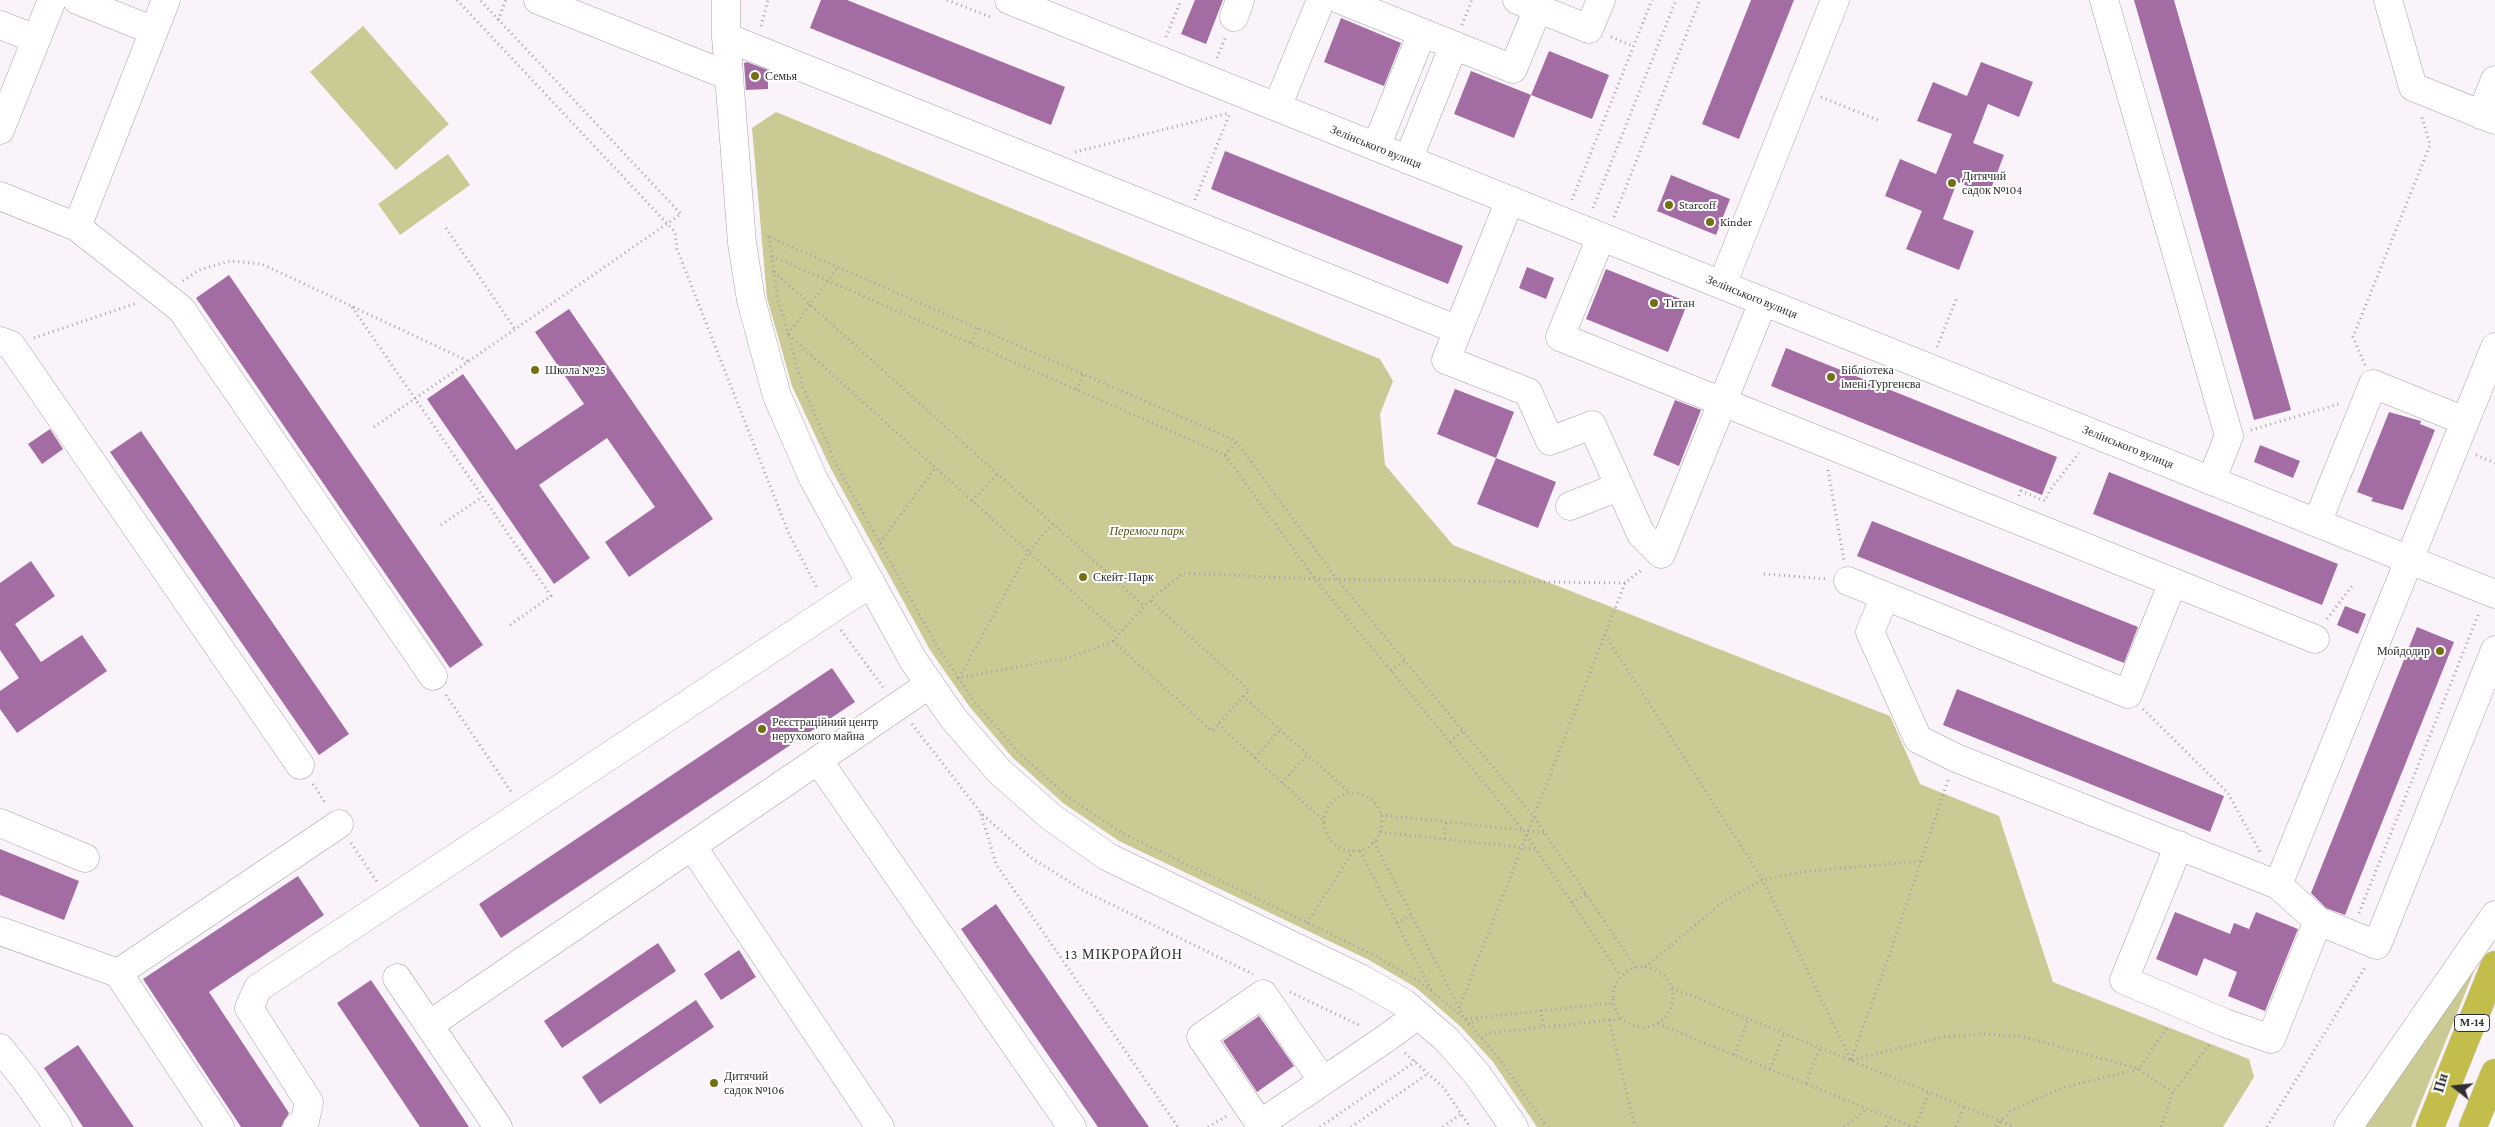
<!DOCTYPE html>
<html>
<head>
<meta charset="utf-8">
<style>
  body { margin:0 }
  #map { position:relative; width:2495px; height:1127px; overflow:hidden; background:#faf4fa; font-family:"Crimson Pro",serif }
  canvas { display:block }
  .north { position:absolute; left:2430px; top:1062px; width:50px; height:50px; -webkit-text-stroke:4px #fff; paint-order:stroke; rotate:286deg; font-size:14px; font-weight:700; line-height:20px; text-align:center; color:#302e30 }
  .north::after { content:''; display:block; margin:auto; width:18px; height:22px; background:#302e30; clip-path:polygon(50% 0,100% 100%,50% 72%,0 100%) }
</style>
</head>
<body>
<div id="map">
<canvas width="2495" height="1127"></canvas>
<div class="north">Пн</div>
</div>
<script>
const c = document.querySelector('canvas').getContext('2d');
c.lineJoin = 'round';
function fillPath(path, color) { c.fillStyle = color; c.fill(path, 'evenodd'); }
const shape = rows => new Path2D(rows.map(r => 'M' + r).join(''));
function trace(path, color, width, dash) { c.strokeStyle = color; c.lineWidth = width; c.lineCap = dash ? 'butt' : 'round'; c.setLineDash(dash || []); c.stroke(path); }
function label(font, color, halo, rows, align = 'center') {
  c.font = font + ' "Crimson Pro",serif'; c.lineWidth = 4; c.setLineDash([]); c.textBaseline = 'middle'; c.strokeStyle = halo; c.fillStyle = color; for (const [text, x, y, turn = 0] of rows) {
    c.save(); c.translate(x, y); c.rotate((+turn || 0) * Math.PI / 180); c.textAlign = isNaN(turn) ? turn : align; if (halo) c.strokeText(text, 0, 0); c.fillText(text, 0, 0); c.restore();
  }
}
const green = shape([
  [363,26,449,124,396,170,310,72],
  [776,112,1380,359,1393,381,1380,414,1385,465,1453,545,1890,716,1920,784,1999,816,2053,982,2249,1059,2254,1077,2223,1127,1537,1127,1493,1062,1460,1026,1415,987,1369,960,1119,841,1063,803,1012,757,969,706,930,650,831,469,792,386,767,298,752,128],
  [448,154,470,185,400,235,378,204],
  [2487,939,2411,1127,2356,1127]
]);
const building = shape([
  [821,0,847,0,1065,87,1051,125,810,28],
  [1195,0,1223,0,1206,44,1181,34],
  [1751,0,1794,0,1739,139,1702,124],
  [2134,0,2174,0,2291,410,2254,420],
  [1341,18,1401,43,1384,86,1324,62],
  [1549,51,1609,75,1592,119,1531,95],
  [747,62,768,70,768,89,746,90,744,63],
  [1981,62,2033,82,2019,117,1988,104,1973,143,2004,155,1989,194,1957,182,1943,219,1974,231,1959,270,1906,249,1922,211,1885,196,1900,159,1936,174,1952,134,1917,121,1933,82,1967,96],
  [1471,71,1531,95,1514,138,1454,114],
  [1225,151,1463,246,1448,284,1211,189],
  [1671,175,1730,199,1716,235,1657,211],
  [1527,267,1554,278,1546,299,1519,288],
  [1606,269,1688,302,1668,352,1586,319],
  [229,275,483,645,450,668,196,298],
  [569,309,713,519,629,577,605,542,655,507,607,438,539,485,590,558,554,584,427,399,463,374,516,450,584,404,535,332],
  [1786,348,2057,457,2042,495,1771,386],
  [1455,389,1514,412,1496,458,1437,434],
  [1675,400,1701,410,1679,466,1653,455],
  [2389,412,2421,421,2420,424,2435,430,2403,510,2371,501,2373,498,2357,492],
  [50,429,63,449,42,464,28,444],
  [141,431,349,734,319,755,110,452],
  [2260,445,2300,461,2293,478,2254,462],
  [1496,458,1556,482,1538,528,1477,504],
  [2109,472,2338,564,2322,605,2093,514],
  [1872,521,2138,627,2124,663,1857,556],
  [31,561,55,596,15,624,41,662,82,635,107,671,17,733,0,709,0,691,19,678,0,650,0,583],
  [2345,606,2366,614,2358,634,2337,625],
  [2417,627,2454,642,2345,915,2326,908,2311,893],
  [832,668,855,702,501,938,479,904],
  [1957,689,2224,796,2210,832,1943,725],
  [0,849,79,881,64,920,0,895],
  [298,876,324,915,209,992,289,1113,281,1127,241,1127,143,979],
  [996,904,1149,1127,1098,1127,961,929],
  [2175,912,2230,934,2234,923,2249,929,2256,912,2298,929,2265,1011,2228,996,2237,972,2204,958,2197,976,2156,959],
  [658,943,676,971,562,1048,544,1021],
  [739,950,756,977,721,1000,704,974],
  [371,980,435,1075,469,1127,420,1127,337,1003],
  [696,1000,714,1027,600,1104,582,1077],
  [1259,1016,1294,1066,1257,1092,1223,1041],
  [78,1045,134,1127,83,1127,57,1087,44,1068]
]);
const path = shape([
  [457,0,675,232,677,249,789,534,818,590],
  [947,0,993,18],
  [498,20,506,0],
  [1462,25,1472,0],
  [761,26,768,0],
  [1166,37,1181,0],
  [1611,37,1633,46],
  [1217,58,1225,38],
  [1821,97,1880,121],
  [1075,152,1229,113],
  [1195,200,1230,113],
  [1572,200,1652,0],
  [1593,208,1676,0],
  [1614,217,1700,0],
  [446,228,515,329],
  [769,236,777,295,803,387,837,466,937,646,974,701,1018,752,1067,796,1122,833,1372,954,1419,981,1465,1019,1498,1057,1547,1127],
  [769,237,1236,441,1337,579,1534,817,1636,968],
  [772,256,1225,455,1315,579,1523,830,1621,976],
  [774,272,1144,606],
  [183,281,199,270,230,261,262,264,468,361],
  [352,307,551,596,510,625],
  [788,334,838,267],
  [789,335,1119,634],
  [34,338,137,303],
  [971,343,978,328],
  [1937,347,1957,297],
  [2365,365,2353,337,2430,145,2421,114],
  [1077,390,1083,374],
  [374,427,681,214,480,0],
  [2251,430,2339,404],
  [1225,455,1236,442],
  [2476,455,2495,463],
  [1828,470,1844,560],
  [2019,496,2021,491,2045,501,2050,490,2079,453],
  [972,501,997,474],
  [441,525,482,497],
  [880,543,935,468],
  [1764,574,1827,579],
  [2327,619,2352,586],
  [841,630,883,687],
  [1605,635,1763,880,1851,1060],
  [1113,641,1212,731,1249,690,1150,600],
  [1391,671,1405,661],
  [957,678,1072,657,1113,641,1150,600,1183,573,1315,579,1625,583],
  [959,678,1028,552,1053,524],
  [446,695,512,793],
  [1243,696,1350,793],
  [2143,709,2228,793,2260,852],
  [912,724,981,813,1030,857,1086,892,1253,974],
  [1218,724,1324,821],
  [1450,742,1463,731],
  [1255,758,1280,730],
  [1282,783,1307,755],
  [313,784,326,804],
  '1324 822a29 29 0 1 1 58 0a29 29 0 1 1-58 0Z',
  [981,814,996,864,1178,1127],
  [1381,815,1522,830],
  [1528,831,1545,833],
  [1380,832,1535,849],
  [1444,839,1446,822],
  [1374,842,1465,1019,1614,1003],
  [351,843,377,882],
  [1360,851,1431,990],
  [1572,903,1586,894],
  [2359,913,2479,613],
  [1307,923,1353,851],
  [1397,923,1412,915],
  '1613 997a30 30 0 1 1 60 0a30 30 0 1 1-60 0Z',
  [1645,967,1724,901,1763,880,1801,872,1921,861],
  [1672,988,2015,1127],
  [1290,992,1361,1026],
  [1459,1008,1625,583,1643,569],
  [1541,1010,1543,1027],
  [1609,1020,1635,1127],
  [1658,1024,1913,1127],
  [1468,1025,1479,1018],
  [1481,1038,1489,1033,1621,1019],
  [1405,1053,1444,1088,1470,1127],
  [1734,1055,1749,1019],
  [1851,1060,1887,962,1948,780],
  [1852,1060,1942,1037,1983,1034,2024,1037,2139,1069,2173,1093],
  [1770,1069,1784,1033],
  [1806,1083,1820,1048],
  [1208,1127,1227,1116],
  [1320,1127,1416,1061],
  [1351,1127,1429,1073],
  [1443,1127,1461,1114],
  [1844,1127,1867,1109],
  [1886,1127,1890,1118],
  [1915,1127,1929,1092],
  [1956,1127,1964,1106],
  [1997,1127,2000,1121,2011,1111,2062,1088,2139,1069,2169,1025],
  [2161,1127,2173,1093,2211,1042],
  [2267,1127,2366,966]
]);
const minor = shape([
  [77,0,154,31],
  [538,0,729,76],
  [726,0,726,37,742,243,751,300,777,396,813,478,913,660,953,718,999,771,1051,817,1108,857,1360,978,1404,1003,1447,1040,1477,1074,1514,1127],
  [1009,0,2495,594],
  [1341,0,1513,69,1538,8],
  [1517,0,1589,29,1601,0],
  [2104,0,2229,436,2211,481],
  [2388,0,2413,87,2495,120],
  [1234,17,1240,0],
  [0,25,36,39],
  [726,37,1458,330],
  [1277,107,1321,0],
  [2481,115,2495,80],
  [0,130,52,0],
  [1376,147,1422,33],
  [1408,160,1454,45],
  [0,196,77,227,181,309,433,676],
  [1510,200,1446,360,1528,392,1550,441,1592,425,1641,534,1661,554,1763,302],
  [77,227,166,0],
  [1601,237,1560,337,2315,639],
  [1722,285,1835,0],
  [0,341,11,345,300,765],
  [1570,506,1618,487],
  [2317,523,2373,384,2465,421],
  [1848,581,2128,694,2173,582],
  [1885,596,1870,632,1918,739,1956,758,2278,885,2318,921,2377,945,2495,650],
  [818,760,1072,1127],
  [0,823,85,858],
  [2179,845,2124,980,2225,1023,2271,1039,2318,921],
  [692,846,880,1127],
  [2278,885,2495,347],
  [0,931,118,973,220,1127],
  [118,973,339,824],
  [397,978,498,1127],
  [429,1025,930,684],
  [0,1048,24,1078,58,1127],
  [1323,1081,1263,994,1201,1037,1260,1124,1385,1039,1418,1015],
  [2486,1096,2495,1120],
  [297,1127,305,1121,309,1102,249,1008,258,988,871,583],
  [2348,1127,2495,915]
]);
const highway = shape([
  [2430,1127,2495,965],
  [2473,1127,2495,1073]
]);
const markers = [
  [755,76,5,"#747011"],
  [1952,183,5,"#747011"],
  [1669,205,5,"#747011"],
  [1710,222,5,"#747011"],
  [1654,303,5,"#747011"],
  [535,370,5,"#747011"],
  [1831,377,5,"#747011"],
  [1083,577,5,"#747011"],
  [2440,651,5,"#747011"],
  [762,729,5,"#747011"],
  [714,1083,5,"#747011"]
];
const shields = [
  [2472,1023,35]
];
const shieldNames = [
  ["М-14",2472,1023]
];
const poiNames = [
  ["Семья",765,76],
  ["Дитячий",1962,176],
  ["садок №104",1962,190],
  ["Starcoff",1679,205],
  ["Kinder",1720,222],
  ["Титан",1664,303],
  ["Школа №25",545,370],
  ["Бібліотека",1841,370],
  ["імені Тургенєва",1841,384],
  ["Скейт-Парк",1093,577],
  ["Мойдодир",2430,651,"right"],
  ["Реєстраційний центр",772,722],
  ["нерухомого майна",772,736],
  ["Дитячий",724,1076],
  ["садок №106",724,1090]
];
const streetNames = [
  ["Зелінського вулиця",1376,147,22],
  ["Зелінського вулиця",1752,297,22],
  ["Зелінського вулиця",2128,447,22]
];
const parkNames = [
  ["Перемоги парк",1147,531]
];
const neighbourhoodNames = [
  ["13 МІКРОРАЙОН",1124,955]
];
fillPath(green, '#cbca95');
fillPath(building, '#a36da3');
trace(minor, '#a7a1a7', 29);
trace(highway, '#d1d1d1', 29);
trace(path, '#a4a0a4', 3, [1, 4]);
trace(minor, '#fff', 28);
trace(highway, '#c3be4b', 28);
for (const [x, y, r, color] of markers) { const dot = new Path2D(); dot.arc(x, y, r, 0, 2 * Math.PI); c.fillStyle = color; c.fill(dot); trace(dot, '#fff', 2); }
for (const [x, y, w] of shields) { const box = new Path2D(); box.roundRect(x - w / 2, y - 8.5, w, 17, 4); c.fillStyle = '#fff'; c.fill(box); trace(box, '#302e30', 1); }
label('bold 11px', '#302e30', null, shieldNames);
label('12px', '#302e30', '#fff', poiNames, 'left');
label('12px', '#302e30', '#fff', streetNames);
label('italic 12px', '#535015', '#fff', parkNames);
c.letterSpacing = '1px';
label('14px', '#302e30', '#fff', neighbourhoodNames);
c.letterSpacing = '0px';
</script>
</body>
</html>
